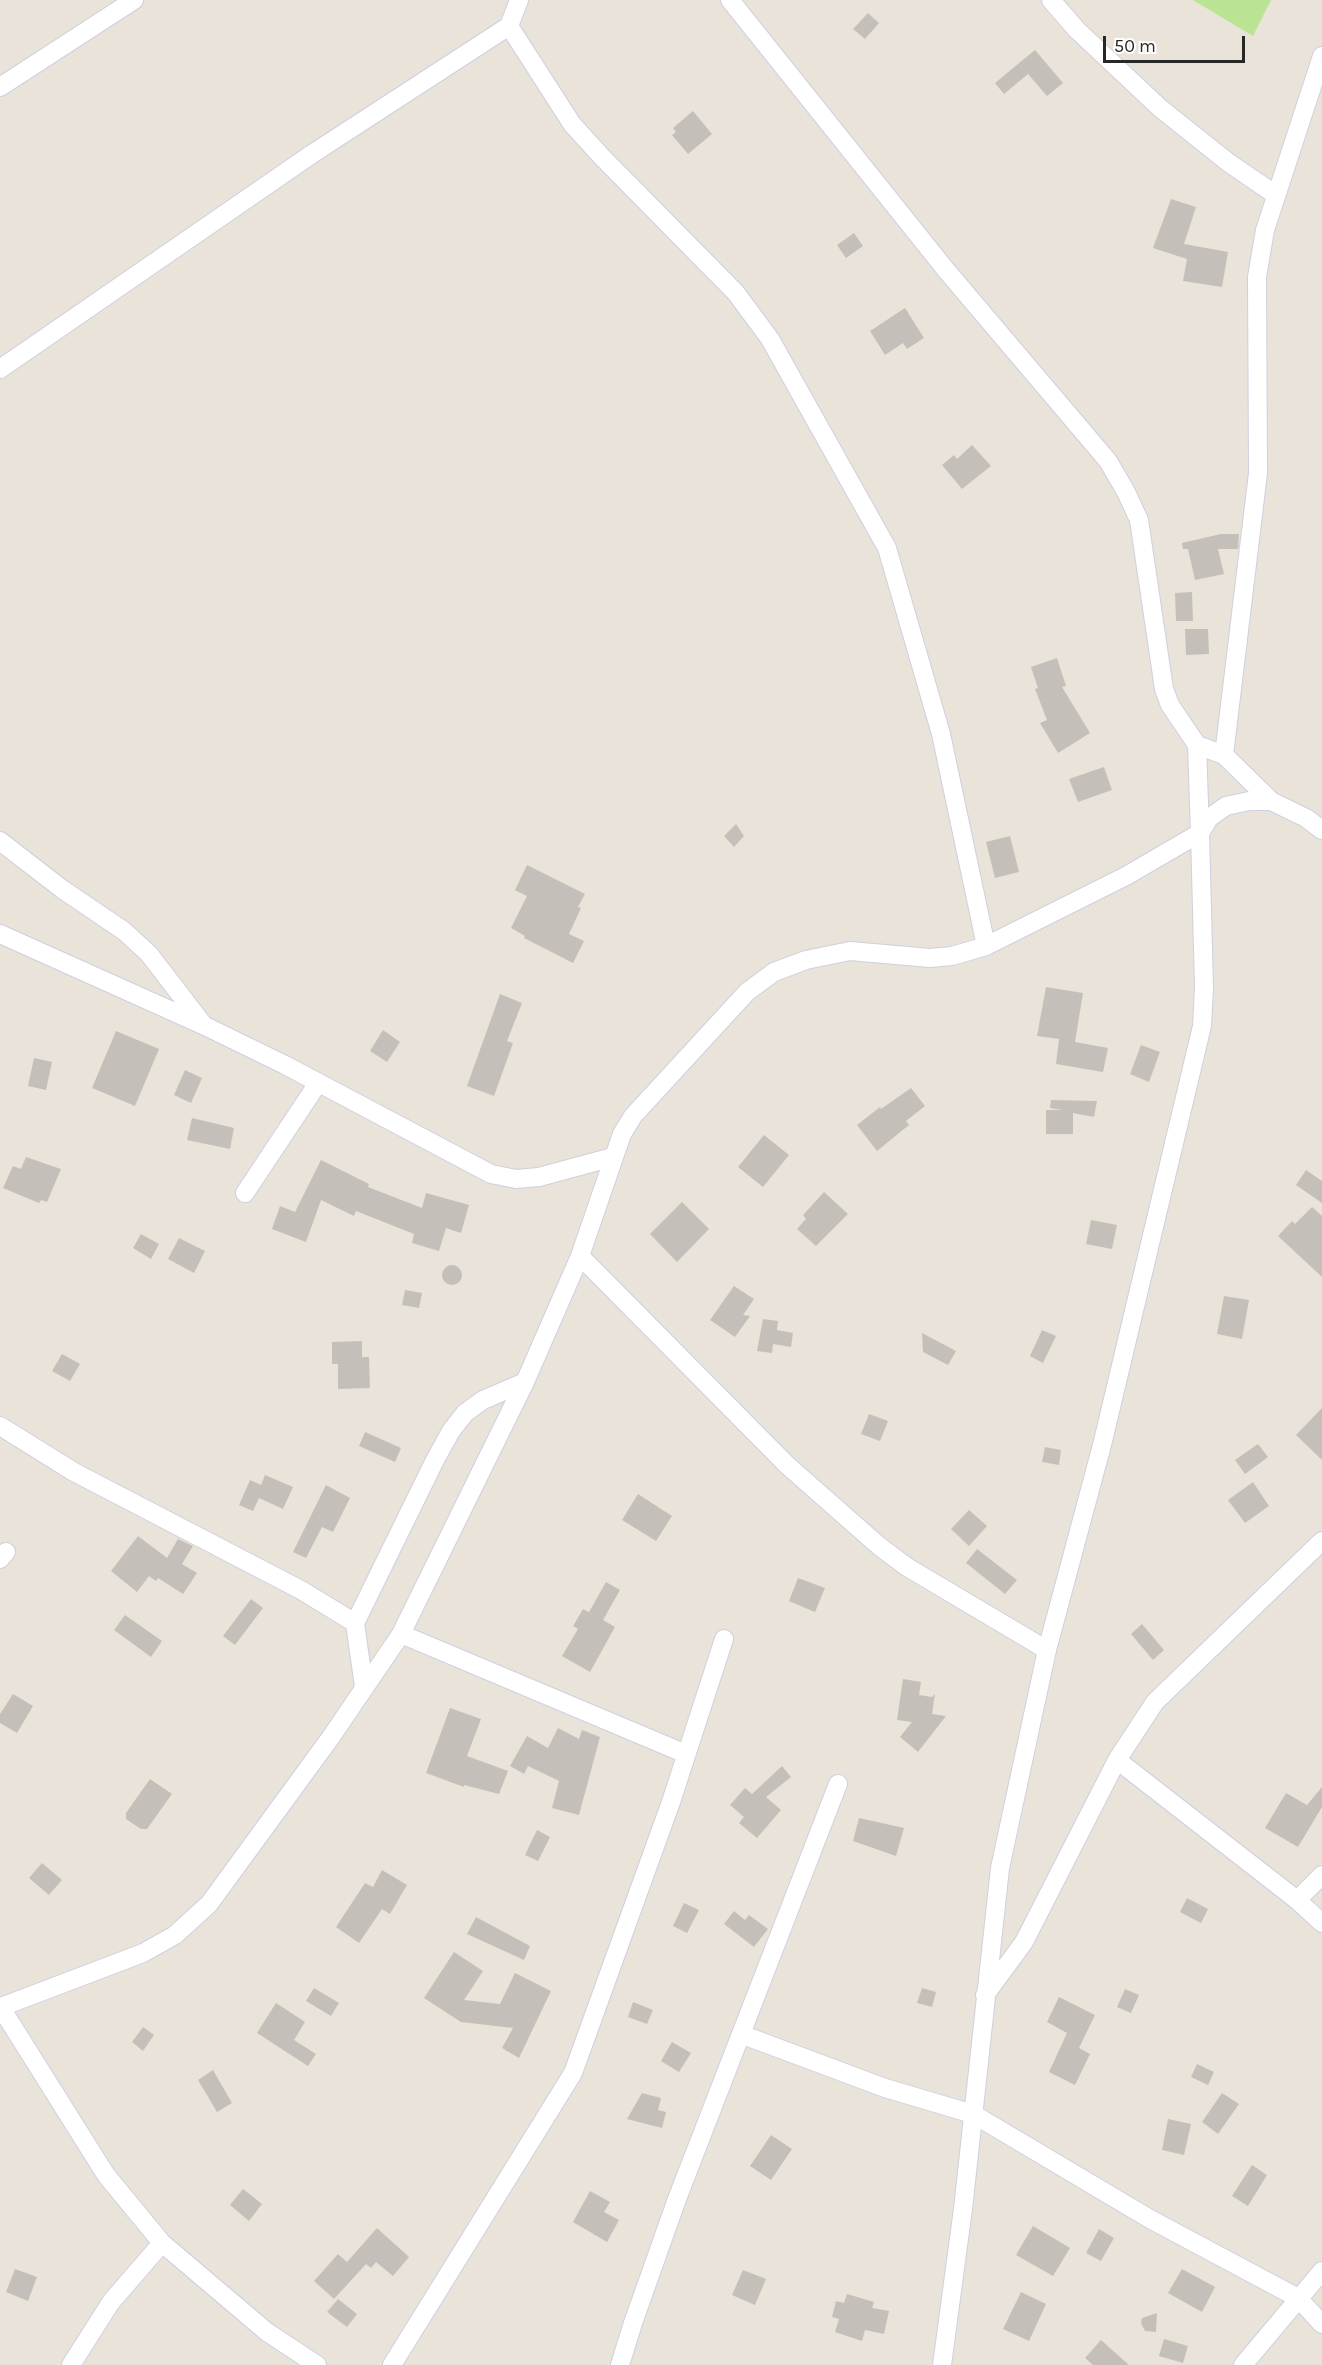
<!DOCTYPE html>
<html>
<head>
<meta charset="utf-8">
<style>
  body { margin:0 }
  #map { position:relative; width:1322px; height:2365px; overflow:hidden; background:#e9e3d9; font-family:Karla,sans-serif }
  canvas { display:block }
  .scale { position:absolute; left:1103px; top:36px; width:142px; height:27px; box-sizing:border-box; border:3px solid #272727; border-top:0; padding-left:8px; font-size:18px; line-height:21px; white-space:nowrap; color:#272727; -webkit-text-stroke:4px #fff; paint-order:stroke }
</style>
</head>
<body>
<div id="map">
<canvas width="1322" height="2365"></canvas>
<div class="scale">50 m</div>
</div>
<script>
const c = document.querySelector('canvas').getContext('2d');
c.lineJoin = 'round';
function fillPath(path, color) { c.fillStyle = color; c.fill(path, 'evenodd'); }
const shape = rows => new Path2D(rows.map(r => 'M' + r).join(''));
function trace(path, color, width, dash) { c.strokeStyle = color; c.lineWidth = width; c.lineCap = dash ? 'butt' : 'round'; c.setLineDash(dash || []); c.stroke(path); }
const pitch = shape([
  [1193,0,1271,0,1253,36]
]);
const building = shape([
  [868,13,879,23,865,39,853,29],
  [1035,50,1063,83,1047,96,1028,74,1004,94,995,83],
  [693,111,712,134,688,154,672,135,676,132,673,128],
  [1171,199,1196,207,1184,244,1228,252,1222,287,1183,281,1187,259,1153,248],
  [854,233,863,246,846,258,837,245],
  [905,308,924,338,907,349,903,343,885,355,870,331],
  [972,445,991,466,962,489,942,465,954,455,957,459],
  [1221,534,1239,534,1238,549,1218,549,1224,574,1195,580,1188,549,1183,549,1182,543],
  [1192,592,1193,621,1176,621,1175,593],
  [1185,629,1208,629,1209,654,1186,655],
  [1057,658,1066,686,1062,687,1090,733,1058,753,1040,723,1047,720,1035,689,1038,688,1031,667],
  [1104,767,1112,790,1078,802,1069,779],
  [736,824,744,836,734,847,724,836],
  [1010,836,1019,872,995,878,986,842],
  [527,865,585,894,578,907,581,908,569,934,584,941,573,963,524,938,525,936,511,928,527,896,515,890],
  [1046,987,1083,993,1075,1042,1108,1048,1103,1072,1056,1064,1059,1039,1037,1036],
  [500,994,522,1003,507,1041,513,1043,494,1096,467,1086],
  [383,1030,400,1042,387,1062,370,1051],
  [116,1031,159,1049,135,1106,92,1088],
  [1141,1045,1160,1052,1149,1082,1130,1074],
  [34,1058,52,1062,46,1090,28,1086],
  [185,1070,202,1078,191,1103,174,1095],
  [911,1088,925,1106,906,1121,909,1125,877,1151,857,1125,880,1107,881,1109],
  [1051,1100,1097,1101,1094,1117,1073,1113,1073,1134,1046,1134,1046,1110,1062,1110,1050,1108],
  [192,1118,234,1128,230,1149,187,1140],
  [764,1135,789,1155,763,1187,738,1167],
  [26,1157,61,1169,47,1202,41,1200,39,1203,3,1188,13,1166,21,1169],
  [321,1160,369,1184,368,1187,422,1208,426,1193,469,1205,461,1233,446,1228,439,1251,412,1243,414,1234,356,1211,354,1216,321,1200,306,1242,272,1229,280,1206,295,1212],
  [1306,1170,1322,1181,1322,1203,1296,1185],
  [824,1192,848,1214,816,1246,797,1229,806,1219,803,1215],
  [682,1202,709,1229,677,1262,650,1234],
  [1312,1207,1322,1216,1322,1277,1278,1236,1292,1221,1295,1224],
  [1091,1220,1117,1225,1112,1249,1086,1244],
  [141,1234,159,1244,151,1259,133,1248],
  [179,1238,205,1251,194,1273,168,1259],
  '442 1275a10 10 0 1 1 20 0a10 10 0 1 1-20 0Z',
  [734,1286,754,1299,743,1315,750,1316,735,1337,710,1320],
  [405,1290,422,1293,419,1308,402,1305],
  [1224,1296,1249,1300,1242,1339,1217,1334],
  [763,1319,778,1321,777,1330,793,1333,791,1347,773,1344,772,1353,757,1351],
  [1042,1330,1056,1336,1043,1363,1030,1356],
  [922,1333,956,1351,948,1365,923,1352],
  [362,1341,362,1357,369,1357,370,1388,338,1389,338,1364,332,1364,332,1342],
  [62,1354,80,1364,70,1381,52,1371],
  [1322,1408,1322,1460,1296,1435],
  [869,1414,888,1421,880,1441,861,1434],
  [365,1432,401,1448,395,1462,359,1446],
  [1258,1444,1268,1457,1245,1474,1235,1460],
  [1045,1447,1061,1450,1059,1465,1042,1462],
  [265,1475,293,1487,283,1509,259,1498,253,1511,239,1505,250,1480,261,1485],
  [1253,1482,1269,1506,1245,1523,1228,1500],
  [326,1485,350,1498,333,1532,322,1527,306,1558,293,1552],
  [638,1494,672,1516,656,1541,622,1520],
  [969,1510,987,1526,969,1546,951,1529],
  [138,1536,167,1558,178,1539,193,1546,182,1564,197,1573,183,1594,158,1578,156,1581,149,1576,137,1592,111,1571],
  [977,1549,1017,1580,1005,1594,966,1563],
  [798,1578,825,1588,815,1612,789,1601],
  [606,1582,620,1590,603,1620,615,1627,590,1672,562,1656,578,1629,573,1626,583,1609,589,1612],
  [251,1599,263,1608,235,1645,223,1636],
  [125,1615,162,1641,151,1657,114,1630],
  [1142,1624,1164,1650,1153,1660,1131,1634],
  [903,1679,921,1682,919,1695,932,1697,935,1694,932,1714,946,1716,918,1752,900,1737,912,1722,897,1720],
  [13,1694,33,1706,17,1733,0,1723,0,1714],
  [450,1708,481,1719,467,1756,508,1771,499,1794,464,1785,464,1787,426,1773],
  [558,1728,579,1739,582,1730,600,1737,579,1815,552,1808,559,1781,528,1766,524,1774,510,1766,527,1736,548,1748],
  [782,1766,791,1777,766,1797,781,1810,757,1838,739,1823,744,1817,730,1805,745,1788,752,1794],
  [150,1779,172,1794,147,1829,141,1829,126,1819,126,1813],
  [1322,1787,1322,1807,1298,1847,1265,1828,1286,1793,1307,1805],
  [859,1818,904,1828,896,1856,853,1841],
  [537,1830,550,1837,538,1861,525,1855],
  [42,1863,62,1880,49,1895,29,1878],
  [382,1870,407,1885,390,1914,382,1909,359,1943,336,1927,365,1883,373,1887],
  [1187,1898,1208,1909,1201,1923,1180,1912],
  [684,1903,699,1910,687,1933,673,1926],
  [734,1911,745,1920,749,1915,768,1929,754,1947,724,1924],
  [476,1917,530,1946,524,1960,467,1934],
  [454,1952,483,1971,464,2000,500,2004,515,1973,551,1991,519,2058,502,2048,513,2028,461,2022,424,1998],
  [314,1988,339,2003,331,2016,306,2001],
  [922,1988,936,1992,932,2007,917,2003],
  [1125,1989,1139,1995,1131,2013,1117,2007],
  [1059,1997,1095,2015,1079,2048,1090,2054,1075,2085,1049,2072,1067,2033,1047,2022],
  [633,2002,653,2010,647,2024,628,2017],
  [276,2003,305,2022,294,2040,316,2054,308,2066,257,2033],
  [143,2027,154,2035,143,2051,132,2042],
  [672,2042,691,2053,679,2072,661,2061],
  [1197,2064,1214,2072,1208,2085,1191,2077],
  [213,2070,232,2103,217,2112,198,2080],
  [642,2093,661,2098,658,2110,666,2112,662,2128,627,2119],
  [1222,2093,1239,2104,1218,2134,1202,2122],
  [1168,2119,1191,2124,1184,2155,1162,2150],
  [771,2135,792,2149,771,2180,750,2166],
  [1252,2165,1267,2175,1248,2206,1232,2196],
  [243,2189,262,2204,249,2221,230,2205],
  [590,2191,610,2202,604,2212,619,2220,607,2242,573,2222],
  [1033,2226,1070,2248,1053,2276,1016,2255],
  [377,2228,409,2257,393,2276,376,2262,371,2268,366,2264,334,2299,314,2281,338,2254,347,2262],
  [1099,2229,1114,2238,1101,2261,1086,2253],
  [15,2269,37,2277,28,2301,6,2292],
  [1182,2269,1215,2287,1202,2312,1168,2293],
  [743,2270,766,2279,755,2305,732,2295],
  [1021,2292,1046,2304,1029,2341,1003,2329],
  [847,2294,874,2302,872,2308,889,2311,884,2334,865,2330,862,2341,835,2332,839,2319,832,2317,836,2301,844,2303],
  [338,2299,357,2314,347,2327,327,2312],
  [1157,2313,1156,2332,1145,2331,1141,2323,1142,2318],
  [1164,2339,1188,2346,1183,2363,1159,2356],
  [1101,2340,1129,2365,1093,2365,1085,2358]
]);
const street = shape([
  [519,0,509,26,572,124,601,156,736,293,770,339,887,548,941,734,986,946],
  [1051,0,1077,30,1160,108,1229,163,1276,195],
  [0,87,134,0],
  [0,369,312,154,509,26],
  [1197,745,1224,755,1271,801,1306,818,1322,830],
  [1224,755,1258,473,1257,277,1265,230,1322,56],
  [0,841,62,889,124,931,149,954,202,1023],
  [0,934,203,1025,285,1065,491,1174,516,1179,539,1177,613,1157],
  [245,1193,318,1083],
  [580,1256,787,1465,879,1546,907,1567,1047,1650],
  [0,1426,74,1472,301,1590,355,1623],
  [0,1559,6,1552],
  [401,1634,686,1754],
  [364,1687,355,1623,435,1460,451,1431,465,1413,483,1400,525,1382],
  [1117,1760,1155,1702,1322,1541],
  [1297,1900,1322,1875],
  [985,1995,1024,1942,1117,1760,1297,1900,1322,1923],
  [0,2006,106,2175,162,2243,267,2332,317,2365],
  [1,2007,143,1953,175,1935,209,1904,331,1737,401,1634,525,1382,580,1256,622,1134,633,1116,747,992,774,972,806,960,850,951,930,958,952,956,986,946,1126,876,1200,833,1197,745,1170,705,1164,689,1139,520,1126,492,1108,461,946,270,730,0],
  [743,2035,885,2088,973,2114,1150,2219,1298,2298,1322,2324],
  [71,2365,111,2302,162,2243],
  [392,2365,573,2073,671,1802,724,1639],
  [620,2365,633,2323,677,2199,838,1784],
  [942,2365,963,2209,1000,1868,1047,1650,1102,1445,1202,1026,1204,988,1200,833,1209,818,1226,806,1249,801,1271,801],
  [1243,2365,1322,2271]
]);
fillPath(pitch, '#bae394');
fillPath(building, '#c4c0b9');
trace(street, '#ced0df', 20);
trace(street, '#fff', 18);
</script>
</body>
</html>
